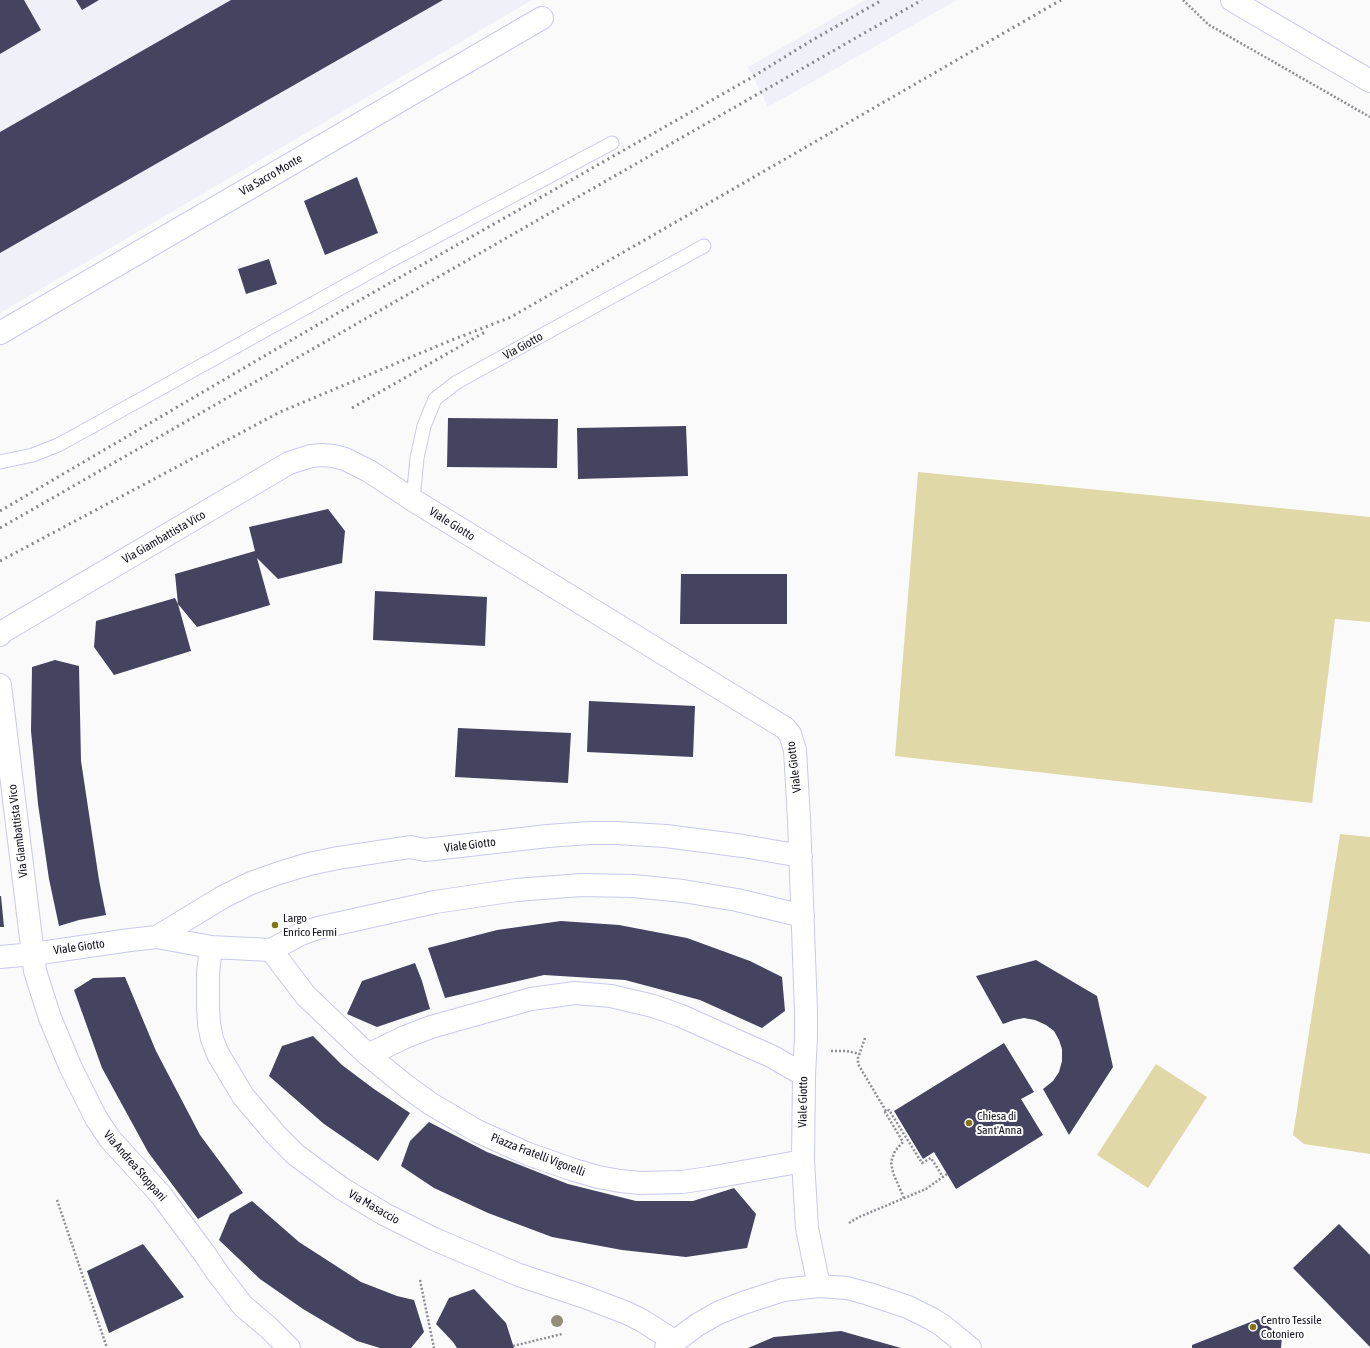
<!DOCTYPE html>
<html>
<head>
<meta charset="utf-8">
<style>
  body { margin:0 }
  canvas { display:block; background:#fafafa }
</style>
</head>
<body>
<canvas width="1370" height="1348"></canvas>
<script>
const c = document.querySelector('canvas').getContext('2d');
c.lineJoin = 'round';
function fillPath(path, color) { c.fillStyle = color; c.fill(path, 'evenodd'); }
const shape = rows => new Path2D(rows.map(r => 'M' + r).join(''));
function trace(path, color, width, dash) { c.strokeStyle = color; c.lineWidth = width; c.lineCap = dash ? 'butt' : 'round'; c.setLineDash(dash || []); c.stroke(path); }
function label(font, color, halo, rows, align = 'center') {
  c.font = font + ' "Asap Condensed",sans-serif'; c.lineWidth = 4; c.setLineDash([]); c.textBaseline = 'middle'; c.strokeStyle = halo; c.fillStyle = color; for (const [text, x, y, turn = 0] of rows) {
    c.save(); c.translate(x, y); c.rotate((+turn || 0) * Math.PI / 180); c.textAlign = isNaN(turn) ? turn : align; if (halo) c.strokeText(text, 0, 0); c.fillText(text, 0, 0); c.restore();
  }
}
const built = shape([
  [0,0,532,0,0,313],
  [865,0,957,0,768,107,748,67]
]);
const green = shape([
  [918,472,1370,517,1370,622,1335,619,1312,803,895,756],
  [1340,834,1370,837,1370,1154,1304,1144,1293,1135],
  [1156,1064,1207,1097,1148,1188,1097,1155]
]);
const building = shape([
  [0,0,24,0,41,30,0,54],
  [76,0,99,0,82,10],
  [231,0,443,0,0,253,0,132],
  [357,177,378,233,325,255,304,201],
  [269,259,277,284,246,294,238,269],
  [448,418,558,419,557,468,447,467],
  [686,426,688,476,578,479,577,428],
  [328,509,345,531,342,563,278,579,257,558,270,605,197,627,178,604,191,651,114,675,94,647,96,621,175,598,178,604,175,574,255,551,249,527],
  [681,574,787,574,787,624,680,624],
  [375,591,487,597,485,646,373,640],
  [55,660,79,666,81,761,99,880,106,915,79,920,59,926,49,879,38,804,31,731,32,667],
  [589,701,695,706,693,757,587,752],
  [458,728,571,733,568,783,455,777],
  [0,896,1,896,4,927,0,927],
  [561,921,619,925,687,938,750,961,782,977,785,1011,762,1028,700,1000,625,980,544,975,445,998,428,948,497,930],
  [1036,960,1097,996,1113,1067,1069,1135,1043,1089,1053,1081,1059,1072,1062,1061,1062,1049,1059,1040,1054,1031,1046,1025,1035,1020,1024,1018,1014,1020,1003,1024,976,976],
  [415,963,422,981,430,1009,377,1027,347,1014,362,981],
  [125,977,156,1051,200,1135,243,1193,198,1219,148,1152,102,1068,74,990,93,978],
  [313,1036,342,1065,374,1089,410,1113,378,1161,324,1124,269,1076,282,1046],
  [1004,1043,1034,1092,1021,1099,1043,1135,956,1189,934,1152,923,1159,894,1111],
  [429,1122,487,1152,568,1184,636,1201,693,1201,734,1188,756,1214,747,1248,686,1257,622,1250,552,1237,488,1213,434,1188,401,1166,410,1141],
  [252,1201,299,1242,361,1282,397,1296,414,1300,424,1332,411,1348,380,1348,357,1341,303,1309,260,1279,219,1240,230,1214],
  [1339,1224,1370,1255,1370,1347,1293,1268],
  [143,1244,184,1297,109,1333,87,1271],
  [474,1289,506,1323,514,1348,457,1348,453,1342,436,1324,449,1298],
  [1258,1319,1282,1336,1281,1348,1192,1348,1192,1345],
  [841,1331,901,1348,748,1348,774,1337]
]);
const path = shape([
  [1183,0,1209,25,1370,117],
  [865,1038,858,1058,858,1064,886,1111],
  [831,1051,847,1051,860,1054],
  [904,1198,893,1173,891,1162,895,1151,903,1142,885,1112,889,1110,922,1163,931,1158,943,1177],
  [57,1200,107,1348],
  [849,1223,859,1217,926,1189,947,1174],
  [420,1280,434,1348],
  [513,1346,562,1334]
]);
const lane = shape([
  [0,462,33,455,58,445,91,427,386,263,612,143],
  [413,500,417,458,424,426,435,399,457,382,704,246]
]);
const street = shape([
  [0,333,542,18],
  [0,635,2,632,289,463,311,456,322,455,333,456,345,459,369,471,413,500,785,728,790,734,795,750,799,820,806,1011,806,1037,804,1075,803,1161,807,1228,819,1286],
  [0,685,35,971,50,1018,71,1068,96,1118,110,1139,161,1195,204,1253,219,1275,243,1306,269,1328,289,1348],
  [157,937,223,897,251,883,279,873,309,864,338,858,410,847,425,850,548,836,589,833,616,833,666,836,743,846,801,856],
  [211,947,208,973,208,1006,209,1024,212,1039,218,1054,243,1096,276,1135,296,1155,341,1188,384,1214,434,1239,519,1275,585,1297,627,1313,643,1321,674,1341],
  [271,950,306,996,368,1055],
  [0,957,33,954,130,940,157,937,211,947,271,950,301,934,318,928,435,902,516,890,581,885,633,886,683,891,737,900,803,916],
  [803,1161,709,1178,682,1182,641,1183,620,1181,598,1177,574,1170,528,1154,477,1131,431,1104,406,1086,368,1055,405,1037,431,1027,531,999,575,993,611,996,653,1006,679,1015,773,1057,804,1075],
  [666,1348,697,1325,718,1313,743,1303,783,1290,819,1286,847,1288,869,1294,908,1307,932,1319,943,1326,970,1348]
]);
const secondary = shape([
  [1232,0,1370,81]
]);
const rail = shape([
  [352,408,485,332],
  [0,511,353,304,749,79,809,42,882,0],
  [0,528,922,0],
  [0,561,280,412,447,342,511,317,1061,0]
]);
const trees = [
  [557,1321]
];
const markers = [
  [275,925,4,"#837416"],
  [969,1123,4,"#837416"],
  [1253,1327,4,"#837416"]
];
const streetNames = [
  ["Via Sacro Monte",271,175,-30],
  ["Via Giotto",523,346,-29],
  ["Viale Giotto",452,524,32],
  ["Via Giambattista Vico",164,537,-30],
  ["Viale Giotto",794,767,-97],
  ["Via Giambattista Vico",18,831,-97],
  ["Viale Giotto",470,845,-7],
  ["Viale Giotto",79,947,-8],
  ["Viale Giotto",803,1102,-89],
  ["Piazza Fratelli Vigorelli",538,1155,21],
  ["Via Andrea Stoppani",135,1166,49],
  ["Via Masaccio",374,1207,30]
];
const poiNames = [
  ["Largo",283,918],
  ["Enrico Fermi",283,932],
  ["Chiesa di",977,1116],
  ["Sant'Anna",977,1130],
  ["Centro Tessile",1261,1320],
  ["Cotoniero",1261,1334]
];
fillPath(built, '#f0f0f9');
fillPath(green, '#e1d8a7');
fillPath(building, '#444360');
trace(lane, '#c8c9ec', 15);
trace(street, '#c8c9ec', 24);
trace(secondary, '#c8c9ec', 24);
trace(path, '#8d8d93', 2.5, [2, 2]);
trace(lane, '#fff', 13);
trace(street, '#fff', 22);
trace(secondary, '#fff', 22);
trace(rail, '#88888d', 3, [2, 4]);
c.fillStyle = '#928e7a';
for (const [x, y] of trees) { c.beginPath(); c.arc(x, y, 6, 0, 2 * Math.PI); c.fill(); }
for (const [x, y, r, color] of markers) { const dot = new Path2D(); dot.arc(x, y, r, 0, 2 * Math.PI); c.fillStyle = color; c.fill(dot); trace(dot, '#fff', 1.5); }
label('12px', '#11111c', '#fff', streetNames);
label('12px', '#11111c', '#fff', poiNames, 'left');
</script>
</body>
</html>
